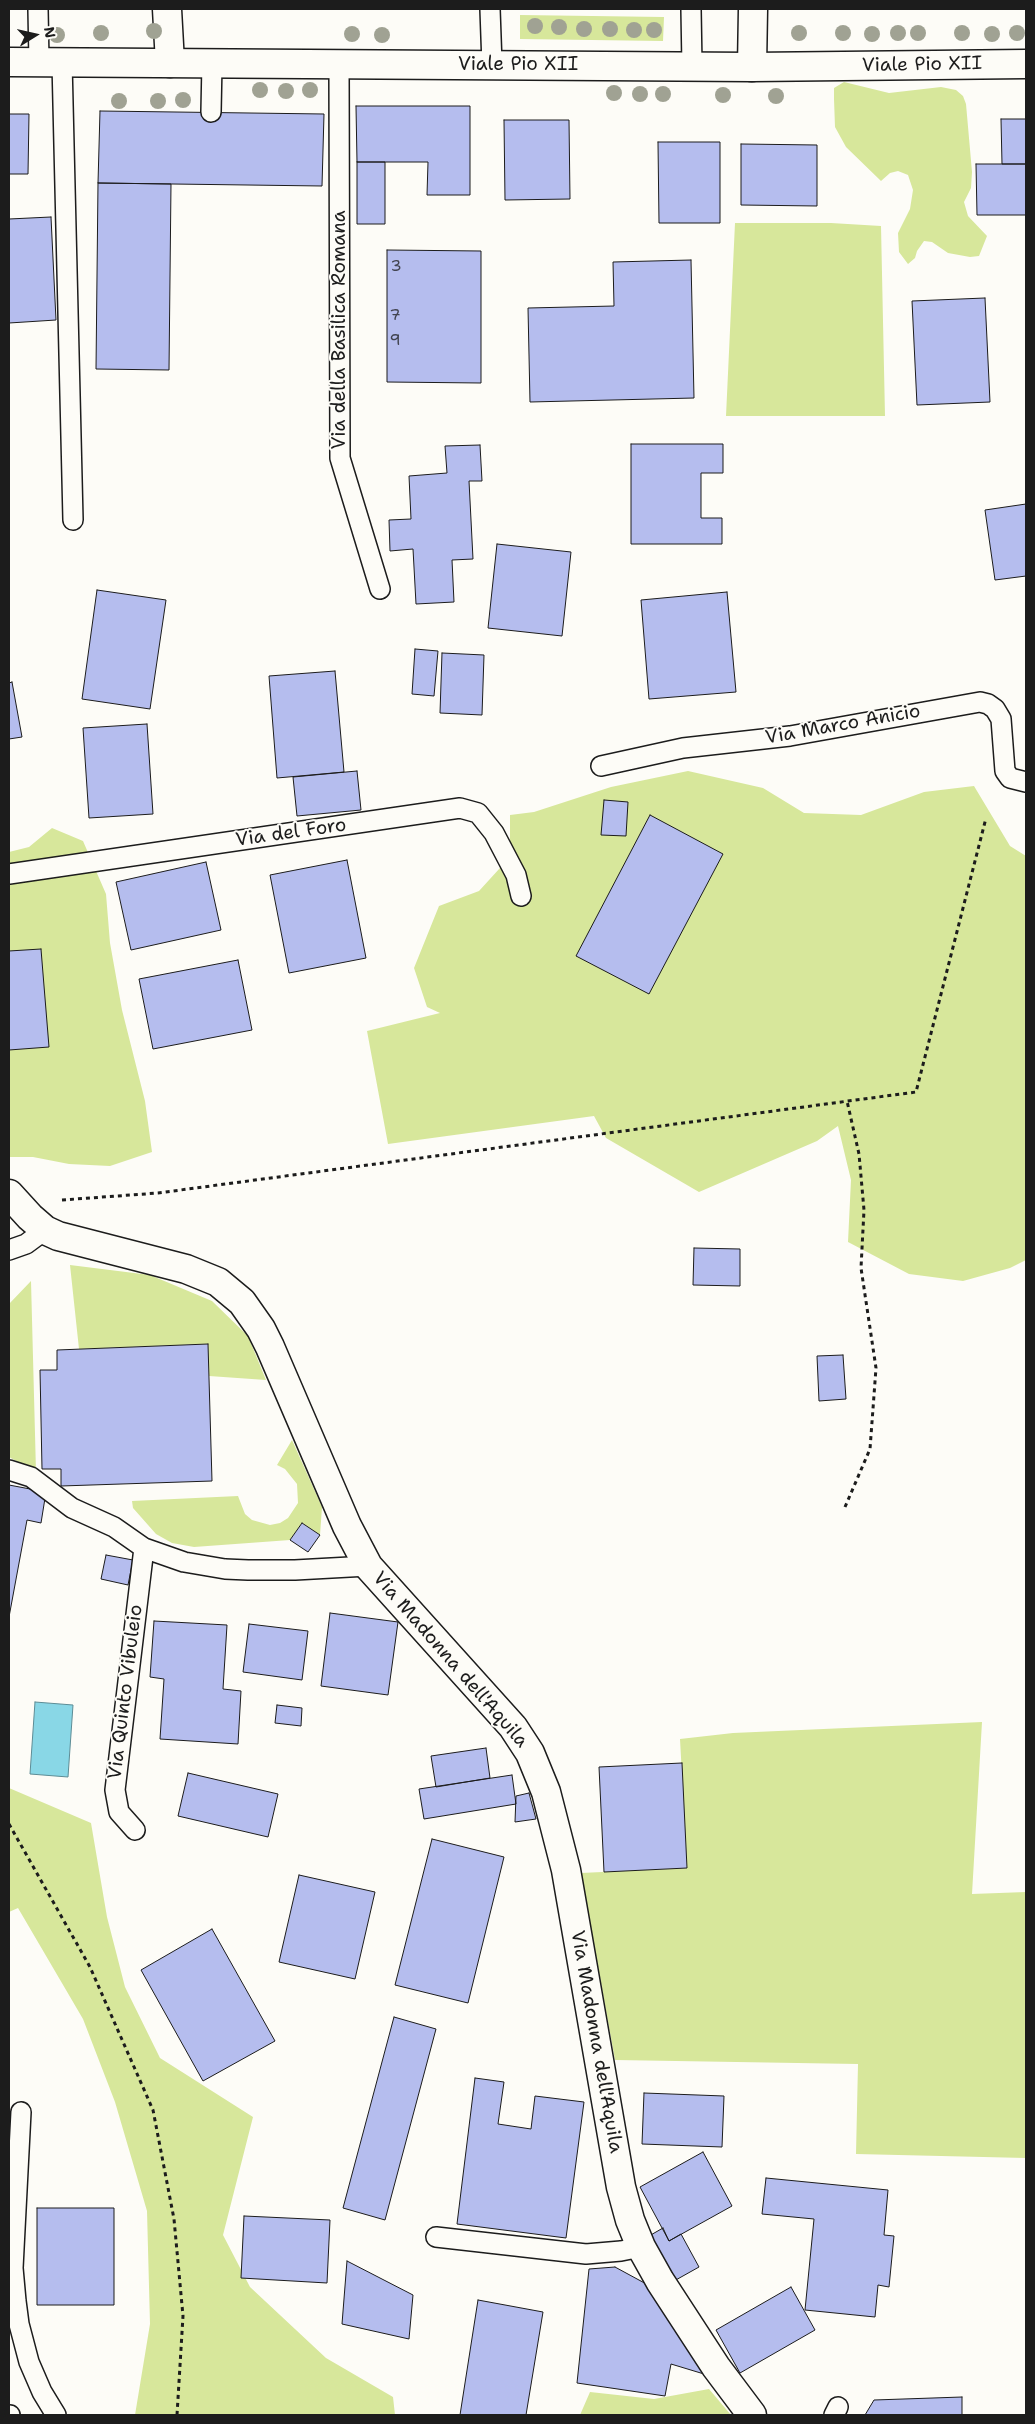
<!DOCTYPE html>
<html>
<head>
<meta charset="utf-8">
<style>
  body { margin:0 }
  #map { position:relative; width:1035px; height:2424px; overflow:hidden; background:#fdfcf7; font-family:"Shantell Sans",sans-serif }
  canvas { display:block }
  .frame { position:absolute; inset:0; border:10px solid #1c1c1c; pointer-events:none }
  .north { position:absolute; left:10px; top:10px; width:50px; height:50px; -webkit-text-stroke:4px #fdfcf7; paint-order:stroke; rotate:80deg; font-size:14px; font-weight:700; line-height:20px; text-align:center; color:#1c1c1c }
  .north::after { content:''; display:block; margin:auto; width:18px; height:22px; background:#1c1c1c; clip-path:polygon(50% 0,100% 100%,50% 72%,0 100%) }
</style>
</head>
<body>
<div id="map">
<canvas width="1035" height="2424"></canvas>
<div class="frame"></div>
<div class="north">N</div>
</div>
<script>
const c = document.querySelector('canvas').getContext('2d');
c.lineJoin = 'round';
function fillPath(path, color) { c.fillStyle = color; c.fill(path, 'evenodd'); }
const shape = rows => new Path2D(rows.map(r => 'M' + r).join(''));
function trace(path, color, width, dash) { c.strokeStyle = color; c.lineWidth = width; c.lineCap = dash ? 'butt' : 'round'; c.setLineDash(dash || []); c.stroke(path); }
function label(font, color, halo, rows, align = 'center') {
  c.font = font + ' "Shantell Sans",sans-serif'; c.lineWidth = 4; c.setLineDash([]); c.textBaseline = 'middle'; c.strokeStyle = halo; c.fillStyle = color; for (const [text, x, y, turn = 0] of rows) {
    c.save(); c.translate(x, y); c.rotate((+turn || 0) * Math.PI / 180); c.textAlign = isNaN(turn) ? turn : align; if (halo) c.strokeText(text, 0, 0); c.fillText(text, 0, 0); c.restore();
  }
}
const green = shape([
  [520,15,664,17,663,41,520,39],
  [844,82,889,93,941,87,956,90,963,96,966,104,972,172,971,188,964,202,968,216,987,236,979,256,970,257,948,253,932,242,924,241,917,251,915,258,908,264,899,252,898,233,910,209,913,190,908,175,898,171,890,173,881,181,846,147,835,127,834,99,834,88],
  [735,223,831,223,881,226,885,416,726,416],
  [688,771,763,788,804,813,861,815,924,792,974,786,1010,846,1026,856,1026,1260,1010,1268,963,1281,909,1274,848,1242,851,1180,838,1126,817,1141,699,1192,606,1138,594,1116,388,1144,367,1031,440,1013,427,1007,414,968,439,906,479,891,510,857,510,815,534,812,611,787],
  [52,828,83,841,106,894,110,943,122,1010,145,1101,152,1152,110,1166,69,1164,33,1157,9,1157,9,852,29,847],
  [70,1265,150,1275,212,1301,248,1336,266,1380,209,1376,207,1344,79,1349],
  [31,1281,36,1472,9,1457,9,1304],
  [292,1440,322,1507,320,1535,302,1523,290,1540,194,1547,172,1543,156,1534,133,1508,132,1501,238,1496,245,1514,252,1520,270,1525,280,1523,288,1518,298,1503,297,1484,285,1469,277,1465],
  [982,1722,972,1894,1026,1892,1026,2158,856,2154,858,2064,615,2060,581,1873,687,1868,680,1739,733,1733],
  [9,1788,91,1823,107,1917,125,1987,160,2058,253,2117,223,2235,250,2287,326,2358,393,2397,395,2415,135,2415,150,2324,147,2211,115,2102,83,2019,18,1908,9,1912],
  [709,2389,731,2415,580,2415,590,2392,654,2399]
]);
const water = shape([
  [35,1702,73,1705,68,1777,30,1774,35,1702]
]);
const building = shape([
  [356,106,470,106,470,195,427,195,428,162,357,162,356,106],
  [100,111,324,114,322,186,98,183,100,111],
  [9,114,29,114,28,174,9,174,9,114],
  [1001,119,1026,119,1026,164,1002,164,1001,119],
  [504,120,569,120,570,199,505,200,504,120],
  [658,142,720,142,720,223,659,223,658,142],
  [741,144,817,145,817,206,741,205,741,144],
  [357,162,385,162,385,224,357,224,357,162],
  [976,164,1026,164,1026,215,977,215,976,164],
  [98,183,171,184,169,370,96,369,98,183],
  [51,217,56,320,9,323,9,219,51,217],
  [387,250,481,251,481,383,387,382,387,250],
  [691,260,694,398,530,402,528,308,614,306,613,262,691,260],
  [985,298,990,402,917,405,912,301,985,298],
  [631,444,723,444,723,473,701,473,701,518,722,518,722,544,631,544,631,444],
  [480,445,482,481,469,481,473,559,452,560,454,602,416,604,413,549,390,551,389,520,411,519,409,476,447,473,445,446,480,445],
  [1026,504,1026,576,995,580,985,510,1026,504],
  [497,544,571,552,562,636,488,628,497,544],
  [97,590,166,600,150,709,82,699,97,590],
  [727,592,736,692,649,699,641,600,727,592],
  [415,649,438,651,434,696,412,694,415,649],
  [442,653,484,655,482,715,440,713,442,653],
  [335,671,344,772,277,778,269,676,335,671],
  [12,682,22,737,9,739,9,683,12,682],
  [147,724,153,814,89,818,83,728,147,724],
  [357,771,361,810,297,816,293,777,357,771],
  [604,800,628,802,626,836,601,835,604,800],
  [650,815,723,854,649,994,576,956,650,815],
  [347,860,366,958,289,973,270,875,347,860],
  [206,862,221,930,131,950,116,882,206,862],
  [41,949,49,1047,9,1050,9,951,41,949],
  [238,960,252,1030,153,1049,139,979,238,960],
  [694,1248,740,1249,740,1286,693,1285,694,1248],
  [208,1344,212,1481,61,1486,61,1469,42,1469,40,1370,57,1370,57,1350,208,1344],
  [843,1355,846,1399,819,1401,817,1356,843,1355],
  [9,1485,46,1492,41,1523,27,1520,9,1617,9,1485],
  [302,1523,320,1535,308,1552,290,1540,302,1523],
  [106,1555,133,1560,128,1585,101,1579,106,1555],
  [330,1613,398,1622,388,1695,321,1686,330,1613],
  [154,1621,227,1625,223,1689,241,1691,238,1744,160,1739,164,1679,150,1677,154,1621],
  [249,1624,308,1631,302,1680,243,1672,249,1624],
  [277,1705,302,1708,301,1726,275,1723,277,1705],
  [486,1748,490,1778,436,1787,431,1756,486,1748],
  [682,1763,687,1868,604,1872,599,1767,682,1763],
  [188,1773,278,1794,268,1837,178,1816,188,1773],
  [512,1775,516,1804,424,1819,419,1789,512,1775],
  [529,1793,536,1819,515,1822,516,1796,529,1793],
  [432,1839,504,1857,468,2003,395,1985,432,1839],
  [299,1875,375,1892,355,1979,279,1962,299,1875],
  [212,1929,275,2041,203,2081,141,1970,212,1929],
  [394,2017,436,2029,385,2220,343,2208,394,2017],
  [475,2078,504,2082,498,2124,531,2129,535,2096,584,2102,566,2238,457,2224,475,2078],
  [644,2093,724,2096,722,2147,642,2144,644,2093],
  [703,2152,732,2206,669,2241,640,2187,703,2152],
  [766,2178,888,2190,884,2235,894,2236,889,2287,878,2285,875,2317,805,2310,814,2219,762,2214,766,2178],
  [37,2208,114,2208,114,2305,37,2305,37,2208],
  [244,2216,330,2220,327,2283,241,2278,244,2216],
  [663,2228,669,2241,681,2234,699,2267,674,2281,649,2236,663,2228],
  [347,2261,413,2295,409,2339,342,2324,347,2261],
  [615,2267,650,2286,704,2374,671,2364,665,2396,577,2383,589,2269,615,2267],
  [791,2287,815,2330,740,2373,716,2330,791,2287],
  [478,2300,543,2312,526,2415,460,2415,478,2300],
  [962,2397,962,2415,865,2415,874,2400,962,2397]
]);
const path = shape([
  [62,1200,158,1193,916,1092,986,818],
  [845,1507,870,1449,876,1368,861,1268,864,1210,859,1154,847,1101],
  [9,1824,90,1967,153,2110,174,2219,183,2316,177,2415]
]);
const service = shape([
  [38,9,39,62],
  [490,9,492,65],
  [691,9,692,66],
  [62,62,73,520],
  [339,64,340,458,380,589],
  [211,112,212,63],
  [601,766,683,748,790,736,980,702,988,704,995,709,1001,719,1005,771,1010,778,1026,782],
  [9,874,460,808,478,813,494,833,516,875,521,896],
  [9,1250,26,1244,45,1230],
  [9,1470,31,1477,72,1508,114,1527,144,1548,184,1562,225,1569,248,1570,295,1570,368,1566],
  [135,1830,119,1812,115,1790,144,1548],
  [21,2112,13,2268,16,2301,19,2324,29,2362,42,2392,56,2415],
  [436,2237,586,2254,621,2251,641,2247],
  [9,2415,10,2415],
  [834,2415,838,2407]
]);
const minor = shape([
  [167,9,170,63],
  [752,67,753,9],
  [9,1194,30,1217,45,1230,58,1236,186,1269,218,1282,242,1302,261,1329,270,1347,347,1526,368,1566,513,1727,530,1753,546,1792,566,1870,621,2187,630,2220,641,2247,660,2281,716,2367,752,2415]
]);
const tertiary = shape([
  [9,62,752,67,1026,64]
]);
const trees = [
  [535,26],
  [559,27],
  [584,29],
  [610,29],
  [634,30],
  [654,30],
  [154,31],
  [101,33],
  [799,33],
  [843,33],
  [898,33],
  [918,33],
  [962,33],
  [1017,33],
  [352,34],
  [872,34],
  [992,34],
  [57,35],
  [382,35],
  [260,90],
  [310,90],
  [286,91],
  [614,93],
  [640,94],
  [663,94],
  [723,95],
  [776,96],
  [183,100],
  [119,101],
  [158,101]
];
const numberNames = [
  ["3",396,267],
  ["7",395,316],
  ["9",395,341]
];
const streetNames = [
  ["Viale Pio XII",518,65],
  ["Viale Pio XII",922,65,-1],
  ["Via della Basilica Romana",340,330,-90],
  ["Via Marco Anicio",843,725,-10],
  ["Via del Foro",291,833,-8],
  ["Via Madonna dell'Aquila",450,1660,49],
  ["Via Quinto Vibuleio",126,1692,-83],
  ["Via Madonna dell'Aquila",596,2042,80]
];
fillPath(green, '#d7e79b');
fillPath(water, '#89d7e6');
trace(water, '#5d8c95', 1);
fillPath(building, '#b5bdee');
trace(building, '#1c1c1c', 1);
trace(service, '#1c1c1c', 22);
trace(minor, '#1c1c1c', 31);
trace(tertiary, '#1c1c1c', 31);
trace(path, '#1c1c1c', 3, [4, 4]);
trace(service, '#fdfcf7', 19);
trace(minor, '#fdfcf7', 28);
trace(tertiary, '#fdfcf7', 28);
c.fillStyle = '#a0a293';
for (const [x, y] of trees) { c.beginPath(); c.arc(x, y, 8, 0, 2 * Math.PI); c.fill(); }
label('16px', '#424450', null, numberNames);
label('19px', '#1c1c1c', '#fdfcf7', streetNames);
</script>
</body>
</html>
